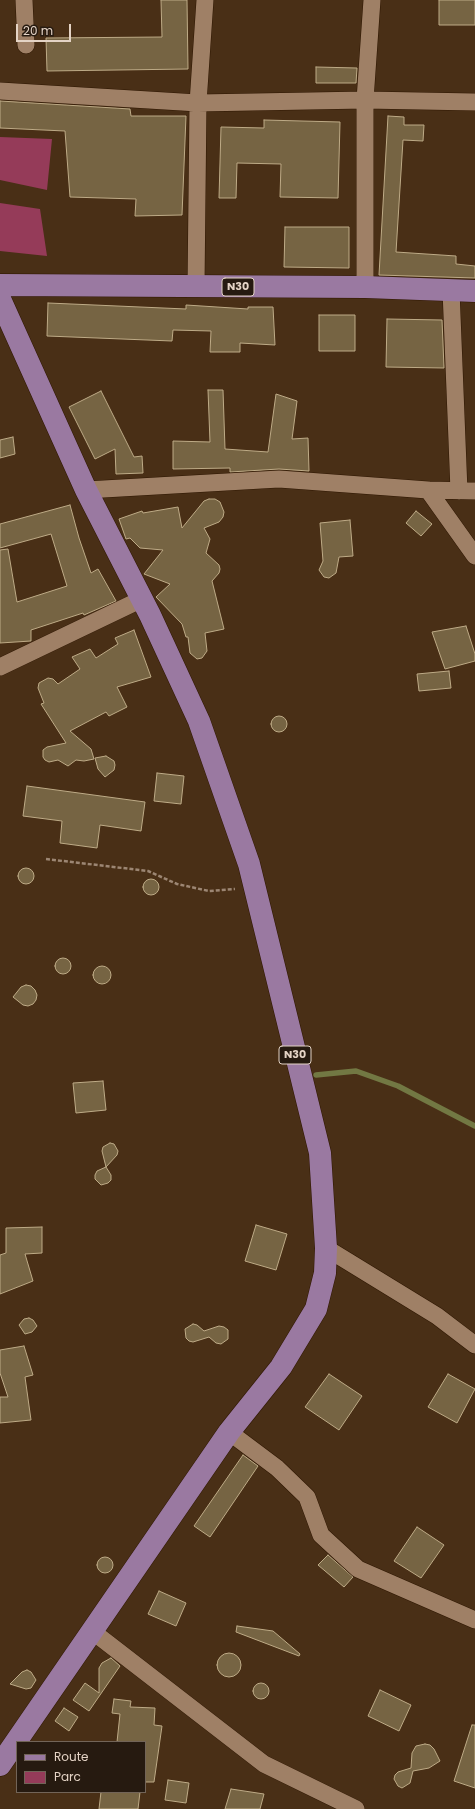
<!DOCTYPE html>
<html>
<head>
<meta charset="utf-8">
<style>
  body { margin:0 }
  #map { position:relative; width:475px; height:1809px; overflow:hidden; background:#492f16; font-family:Poppins,sans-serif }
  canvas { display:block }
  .legend { position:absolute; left:16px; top:1741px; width:130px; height:52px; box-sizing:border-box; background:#261a10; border:1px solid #726458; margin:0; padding:5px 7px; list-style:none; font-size:12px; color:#e4d3c5 }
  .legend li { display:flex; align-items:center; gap:8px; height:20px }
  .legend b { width:20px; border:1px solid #726458 }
  .scale { position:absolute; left:16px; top:24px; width:55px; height:18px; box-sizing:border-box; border:2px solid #e4d3c5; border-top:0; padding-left:5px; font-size:12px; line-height:14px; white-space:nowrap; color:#e4d3c5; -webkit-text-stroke:3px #261a10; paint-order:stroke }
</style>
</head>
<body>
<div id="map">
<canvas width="475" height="1809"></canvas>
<ul class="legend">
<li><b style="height:5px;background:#9a79a1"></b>Route</li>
<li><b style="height:11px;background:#953b59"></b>Parc</li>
</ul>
<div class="scale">20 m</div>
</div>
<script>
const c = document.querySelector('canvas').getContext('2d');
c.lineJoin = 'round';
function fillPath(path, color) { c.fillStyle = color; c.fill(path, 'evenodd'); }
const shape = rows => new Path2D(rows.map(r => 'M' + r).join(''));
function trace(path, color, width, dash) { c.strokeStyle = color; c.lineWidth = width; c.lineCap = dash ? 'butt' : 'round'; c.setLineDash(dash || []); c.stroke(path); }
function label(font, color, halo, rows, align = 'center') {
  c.font = font + ' Poppins,sans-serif'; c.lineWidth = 3; c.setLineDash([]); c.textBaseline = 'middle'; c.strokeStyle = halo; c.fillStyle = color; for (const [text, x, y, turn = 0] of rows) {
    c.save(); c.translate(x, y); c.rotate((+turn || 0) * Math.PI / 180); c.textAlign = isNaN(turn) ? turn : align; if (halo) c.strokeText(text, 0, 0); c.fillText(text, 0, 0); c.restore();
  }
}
const green = shape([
  [0,137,52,139,47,190,0,180],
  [0,203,40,209,47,256,0,251]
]);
const stream = shape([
  [316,1075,356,1071,398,1086,475,1126]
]);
const building = shape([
  [161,0,187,0,188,69,47,71,46,38,162,37,161,0],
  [439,0,475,0,475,25,439,25,439,0],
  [316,67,357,68,356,83,316,83,316,67],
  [0,101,130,109,131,116,186,116,182,215,135,216,136,199,70,197,65,131,0,128,0,101],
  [388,116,404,117,404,125,424,125,423,141,403,140,396,252,456,256,456,264,475,266,475,278,379,275,388,116],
  [264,120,340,122,338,198,280,197,281,164,237,163,236,198,219,198,221,127,264,128,264,120],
  [285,227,349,227,349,268,284,267,285,227],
  [48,303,186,309,186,305,248,309,248,307,273,307,275,345,240,343,240,352,210,352,211,331,173,330,172,341,47,336,48,303],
  [319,315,355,315,355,351,319,351,319,315],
  [387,319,442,320,444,368,386,367,387,319],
  [208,390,223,390,225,449,268,452,276,394,297,401,292,439,308,438,309,471,279,469,230,472,230,468,173,469,173,441,210,442,208,390],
  [101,391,134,457,142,456,143,473,116,474,115,449,95,459,69,407,101,391],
  [13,437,15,454,0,458,0,440,13,437],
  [209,499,215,499,220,502,224,512,223,517,219,522,204,528,210,539,206,553,219,565,220,569,219,573,212,581,224,629,205,633,207,651,202,658,197,659,190,653,188,637,186,637,182,624,156,597,170,584,144,574,163,550,140,548,130,538,126,539,119,519,142,511,143,513,178,507,182,528,204,501,209,499],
  [70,505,79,538,91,573,98,569,116,601,84,615,83,613,31,630,31,641,0,643,0,550,8,549,17,602,67,586,51,534,0,548,0,524,70,505],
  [416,511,432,524,421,536,406,523,416,511],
  [350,520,353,556,339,557,336,573,329,578,324,577,319,570,323,561,320,523,350,520],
  [466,626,475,654,475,661,445,669,432,632,466,626],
  [134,630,151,677,117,687,127,707,109,716,106,712,70,731,91,749,94,759,84,761,76,760,68,766,58,760,49,762,45,760,43,757,43,750,47,747,66,743,41,704,44,703,38,688,39,683,48,678,53,679,58,684,80,669,72,657,90,649,96,658,118,644,115,638,134,630],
  [449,671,451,688,419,691,417,674,449,671],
  '271 724a8 8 0 1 1 16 0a8 8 0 1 1-16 0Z',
  [106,756,114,761,115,765,114,770,105,777,98,769,95,758,106,756],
  [157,773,184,776,181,804,154,801,157,773],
  [27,786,145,802,141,831,100,825,97,848,60,843,62,821,23,816,27,786],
  '18 876a8 8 0 1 1 16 0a8 8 0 1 1-16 0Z',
  '143 887a8 8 0 1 1 16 0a8 8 0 1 1-16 0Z',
  '55 966a8 8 0 1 1 16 0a8 8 0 1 1-16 0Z',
  '93 975a9 9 0 1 1 18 0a9 9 0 1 1-18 0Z',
  [26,985,31,986,35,990,37,995,36,1000,33,1004,28,1006,23,1005,13,997,21,987,26,985],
  [103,1081,106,1110,76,1113,73,1083,103,1081],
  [110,1143,114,1144,118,1151,117,1155,106,1167,102,1151,103,1147,110,1143],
  [106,1167,111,1175,111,1180,108,1183,101,1185,95,1179,95,1175,97,1171,106,1167],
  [256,1225,287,1234,276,1270,245,1261,256,1225],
  [42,1227,42,1253,25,1254,33,1281,0,1294,0,1255,6,1253,6,1228,42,1227],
  [29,1318,33,1320,37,1326,32,1332,25,1334,19,1325,24,1319,29,1318],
  [193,1324,197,1325,204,1331,219,1326,224,1327,228,1330,228,1339,221,1344,216,1343,209,1337,193,1342,189,1341,186,1338,185,1329,193,1324],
  [24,1346,33,1375,25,1377,31,1420,0,1423,0,1397,8,1397,0,1373,0,1350,24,1346],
  [329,1374,362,1396,339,1430,305,1407,329,1374],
  [448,1374,475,1389,457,1423,428,1407,448,1374],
  [243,1455,258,1466,210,1537,194,1526,243,1455],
  [417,1527,444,1545,421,1578,394,1561,417,1527],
  [328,1555,353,1577,344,1587,318,1565,328,1555],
  '97 1565a8 8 0 1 1 16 0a8 8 0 1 1-16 0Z',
  [159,1591,186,1603,176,1626,148,1614,159,1591],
  [237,1626,273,1631,300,1654,299,1656,236,1632,237,1626],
  '217 1665a12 12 0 1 1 24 0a12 12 0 1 1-24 0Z',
  [111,1658,120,1666,89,1711,73,1700,85,1683,99,1693,99,1668,102,1663,111,1658],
  [27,1670,31,1672,36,1680,31,1688,26,1689,10,1684,22,1672,27,1670],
  '253 1691a8 8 0 1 1 16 0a8 8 0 1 1-16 0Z',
  [380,1690,411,1705,399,1731,368,1716,380,1690],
  [114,1699,131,1701,130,1707,155,1708,154,1725,162,1726,154,1782,145,1782,145,1742,117,1742,120,1714,112,1713,114,1699],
  [64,1708,78,1717,69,1731,55,1721,64,1708],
  [472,1725,475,1725,475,1788,454,1781,472,1725],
  [425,1744,430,1745,434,1749,440,1761,429,1768,413,1771,410,1783,402,1788,398,1786,394,1779,395,1775,398,1772,411,1768,412,1753,416,1746,425,1744],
  [168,1780,189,1783,186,1803,165,1800,168,1780],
  [231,1789,264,1794,260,1809,225,1809,231,1789],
  [101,1792,140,1792,138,1809,99,1809,101,1792]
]);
const path = shape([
  [46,859,148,871,177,884,209,891,235,889]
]);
const street = shape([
  [24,0,26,45],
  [0,91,198,103,365,100,475,102],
  [196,287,198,103,205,0],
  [365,287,365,100,372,0],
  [451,290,459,491],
  [86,490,279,479,428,490,475,491],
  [428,490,475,556],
  [0,667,142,599],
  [326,1248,437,1316,475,1345],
  [229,1432,277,1468,307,1497,321,1535,358,1569,475,1620],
  [92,1631,264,1764,356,1809]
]);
const primary = shape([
  [0,285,365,287,475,291],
  [0,299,86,490,150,615,199,721,249,864,320,1153,326,1248,325,1273,316,1309,281,1367,229,1432,0,1765]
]);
const shields = [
  [238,287,32],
  [295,1055,32]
];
const shieldNames = [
  ["N30",238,287],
  ["N30",295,1055]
];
fillPath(green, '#953b59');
trace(stream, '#727843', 5.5);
fillPath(building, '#766443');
trace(building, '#beab87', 1);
trace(street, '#2e1600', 18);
trace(primary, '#2e1600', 23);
trace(path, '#9c8673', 2.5, [4, 2]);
trace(street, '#9f8066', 17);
trace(primary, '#9a79a1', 22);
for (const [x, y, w] of shields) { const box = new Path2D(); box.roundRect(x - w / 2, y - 9, w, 18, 3); c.fillStyle = '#261a10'; c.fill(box); trace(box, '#e4d3c5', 1); }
label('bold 11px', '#e4d3c5', null, shieldNames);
</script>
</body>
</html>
